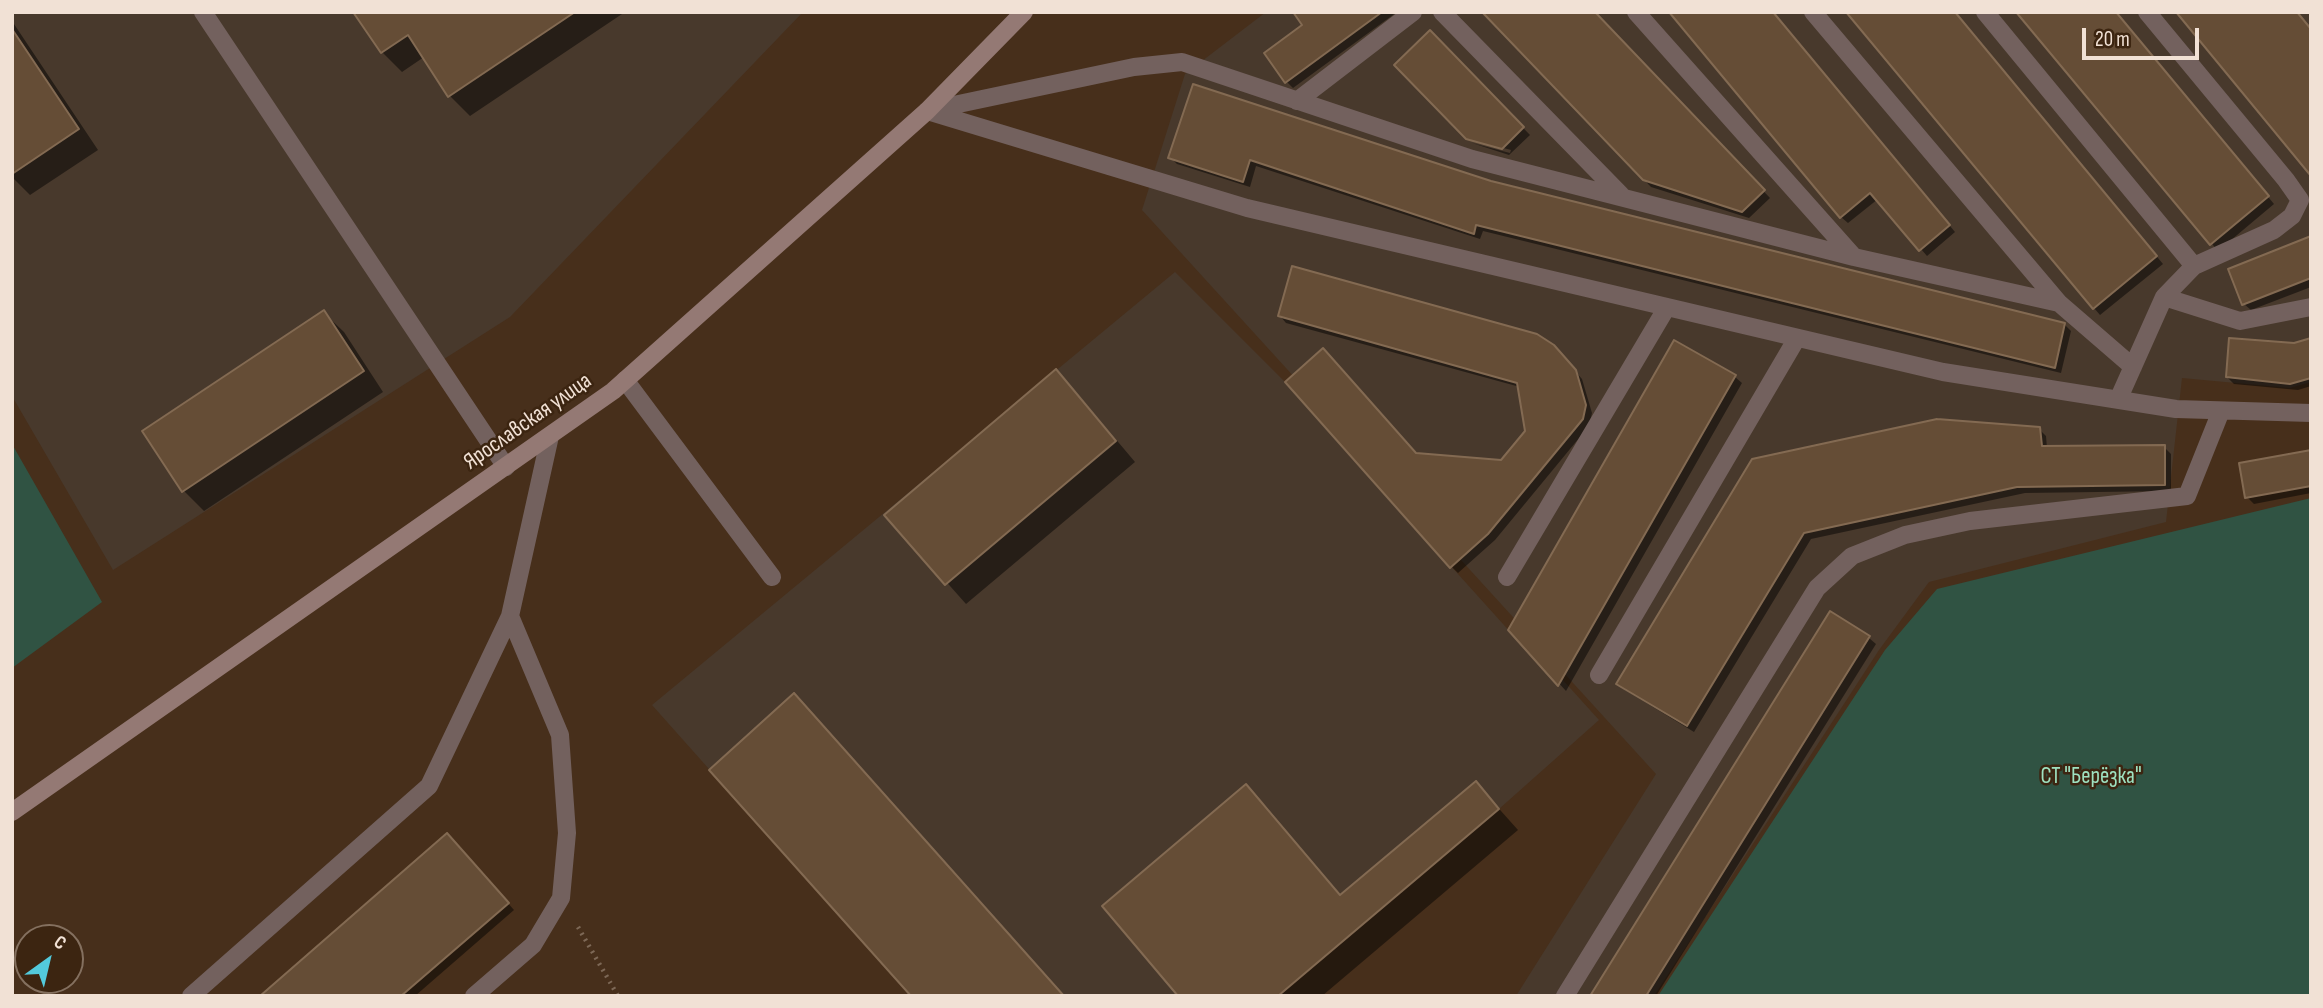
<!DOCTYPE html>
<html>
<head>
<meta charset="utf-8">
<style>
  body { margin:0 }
  #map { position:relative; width:2323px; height:1008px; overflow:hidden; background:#472f1b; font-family:"Sofia Sans Condensed",sans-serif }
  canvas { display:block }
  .frame { position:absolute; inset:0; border:14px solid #f1e1d5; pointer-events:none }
  .north { position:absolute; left:14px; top:924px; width:70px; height:70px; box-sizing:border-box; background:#3c2511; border:2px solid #84705f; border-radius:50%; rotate:34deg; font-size:19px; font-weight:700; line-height:28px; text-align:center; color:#f1e1d5 }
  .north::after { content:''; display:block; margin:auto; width:24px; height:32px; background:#53cadc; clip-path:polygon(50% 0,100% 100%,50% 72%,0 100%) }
  .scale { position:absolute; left:2082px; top:28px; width:117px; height:32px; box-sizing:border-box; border:4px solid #f1e1d5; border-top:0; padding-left:9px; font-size:21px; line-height:24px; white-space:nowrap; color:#f1e1d5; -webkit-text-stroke:5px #3c2511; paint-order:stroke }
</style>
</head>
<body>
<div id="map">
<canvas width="2323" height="1008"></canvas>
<div class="frame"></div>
<div class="north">С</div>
<div class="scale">20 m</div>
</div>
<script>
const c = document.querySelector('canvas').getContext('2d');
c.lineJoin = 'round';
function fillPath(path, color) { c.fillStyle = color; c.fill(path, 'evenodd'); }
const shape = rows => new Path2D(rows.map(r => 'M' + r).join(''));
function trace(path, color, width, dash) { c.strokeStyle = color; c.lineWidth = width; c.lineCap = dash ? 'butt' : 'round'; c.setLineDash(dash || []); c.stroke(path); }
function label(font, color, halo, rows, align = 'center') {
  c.font = font + ' "Sofia Sans Condensed",sans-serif'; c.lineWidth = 5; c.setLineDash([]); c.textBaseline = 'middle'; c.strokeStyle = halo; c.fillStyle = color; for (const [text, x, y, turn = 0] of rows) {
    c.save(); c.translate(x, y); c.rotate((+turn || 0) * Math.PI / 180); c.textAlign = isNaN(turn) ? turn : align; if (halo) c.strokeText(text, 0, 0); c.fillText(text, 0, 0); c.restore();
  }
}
const industrial = shape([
  [12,12,803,12,510,317,113,570,12,396],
  [1266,12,2311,12,2311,382,2290,388,2182,378,2166,522,1929,582,1879,650,1654,996,1516,996,1656,774,1142,210,1185,74],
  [1175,272,1285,382,1558,685,1562,679,1599,720,1499,809,1278,996,911,996,652,705]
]);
const green = shape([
  [12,444,102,602,12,668],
  [2311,498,2311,996,1658,996,1885,650,1937,589]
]);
const shadow = shape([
  [355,12,625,12,470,116,450,96,424,57,402,72,382,52],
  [1322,12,1397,12,1293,88,1286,81],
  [1485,12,1593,12,1770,198,1749,218,1651,187],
  [1772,12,1955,232,1927,256,1878,199,1848,223,1841,217],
  [1954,12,2163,264,2100,315,2094,308],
  [2018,12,2115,12,2274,204,2218,251],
  [12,21,98,150,30,195,12,177],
  [1430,32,1530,135,1509,155,1472,143,1510,153,1511,150,1466,138],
  [1194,86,1490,183,2064,324,2071,331,2061,373,1483,231,1480,239,1256,166,1250,187,1177,164,1170,157],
  [2311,238,2311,287,2251,310,2244,304],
  [323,312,344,332,383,392,204,511,184,491,144,432],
  [1280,316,1560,354,1582,379,1592,413,1589,426,1495,540,1458,573,1452,567,1416,455,1502,462,1527,432,1520,387,1286,323],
  [2311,340,2311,386,2298,390,2234,384,2227,377,2294,345],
  [1675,342,1735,377,1742,383,1566,691,1510,630],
  [1056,372,1076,392,1135,462,966,604,887,515],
  [2039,429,2046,436,2047,448,2164,447,2171,454,2171,491,2025,493,1811,539,1694,732,1625,690,1618,683,1753,460],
  [2311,451,2311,493,2254,504,2247,497],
  [1831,614,1869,638,1876,644,1656,996,1592,996],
  [794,696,814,716,1064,996,913,996],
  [1476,783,1518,830,1322,996,1180,996,1246,786,1266,806,1342,896],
  [454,842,514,910,415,996,262,996]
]);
const building = shape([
  [353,12,575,12,448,97,408,35,381,53,353,12],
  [1293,12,1382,12,1285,83,1264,53,1302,25,1293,12],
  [1482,12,1595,12,1765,190,1742,212,1643,180,1482,12],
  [1669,12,1773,12,1950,225,1919,251,1870,193,1840,218,1669,12],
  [1846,12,1955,12,2157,256,2093,309,1846,12],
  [2016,12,2116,12,2269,196,2210,245,2016,12],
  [2176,12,2297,12,2311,29,2311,176,2176,12],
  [12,29,79,129,12,174,12,29],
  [1430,30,1524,127,1502,149,1466,139,1394,65,1430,30],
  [1193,84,1491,181,2065,323,2055,368,1476,225,1474,234,1250,160,1243,182,1168,158,1193,84],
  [2311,236,2311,278,2242,305,2228,269,2311,236],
  [1292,266,1537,334,1554,345,1576,370,1586,405,1583,419,1488,534,1450,568,1285,382,1323,348,1416,453,1501,460,1525,431,1517,383,1278,316,1292,266],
  [324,310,364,371,182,492,142,431,324,310],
  [2229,338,2294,343,2311,338,2311,378,2290,384,2226,377,2229,338],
  [1674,340,1736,375,1558,686,1508,630,1674,340],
  [1056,369,1116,441,945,585,884,515,1056,369],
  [1937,419,2040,427,2042,446,2165,445,2165,485,2017,487,1804,533,1687,726,1616,684,1752,459,1937,419],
  [2311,450,2311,486,2245,498,2239,463,2311,450],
  [1830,611,1870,636,1646,996,1590,996,1830,611],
  [794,693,1064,996,911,996,709,770,794,693],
  [1476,781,1499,809,1278,996,1178,996,1102,906,1246,784,1340,895,1476,781],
  [447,833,509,903,401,996,260,996,447,833]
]);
const path = shape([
  [578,927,618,996]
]);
const lane = shape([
  [203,12,506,467],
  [1442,12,1621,195],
  [1636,12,1854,257],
  [1813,12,2059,303],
  [1985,12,2194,266],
  [1297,101,1413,12],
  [930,110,1134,67,1182,62,1472,159,1854,257,2059,303,2133,367],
  [927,111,1247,208,1943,372,2176,409,2311,413],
  [2164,297,2240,321,2311,307],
  [625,380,772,577],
  [2118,400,2164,297,2194,266,2274,230,2292,216,2300,200,2286,180,2147,12],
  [1507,577,1667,307],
  [1599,675,1797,338],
  [191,996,429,786,510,616,550,436],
  [474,996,533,945,561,898,567,833,560,735,510,616],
  [1565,996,1817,588,1852,556,1905,535,1970,521,2187,496,2221,411]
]);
const secondary = shape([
  [12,812,613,391,927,111,1024,12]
]);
const streetNames = [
  ["Ярославская улица",528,422,-35]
];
const parkNames = [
  ["СТ \"Берёзка\"",2091,777]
];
fillPath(industrial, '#48392c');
fillPath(green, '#305343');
fillPath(shadow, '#0007');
fillPath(building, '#654d36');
trace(building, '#836a52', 2);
trace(path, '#7d6856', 4.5, [2, 5]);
trace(lane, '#73615e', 18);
trace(secondary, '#947974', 18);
label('23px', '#f1e1d5', '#3c2511', streetNames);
label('23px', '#9ee1c0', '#3c2511', parkNames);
</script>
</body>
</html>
